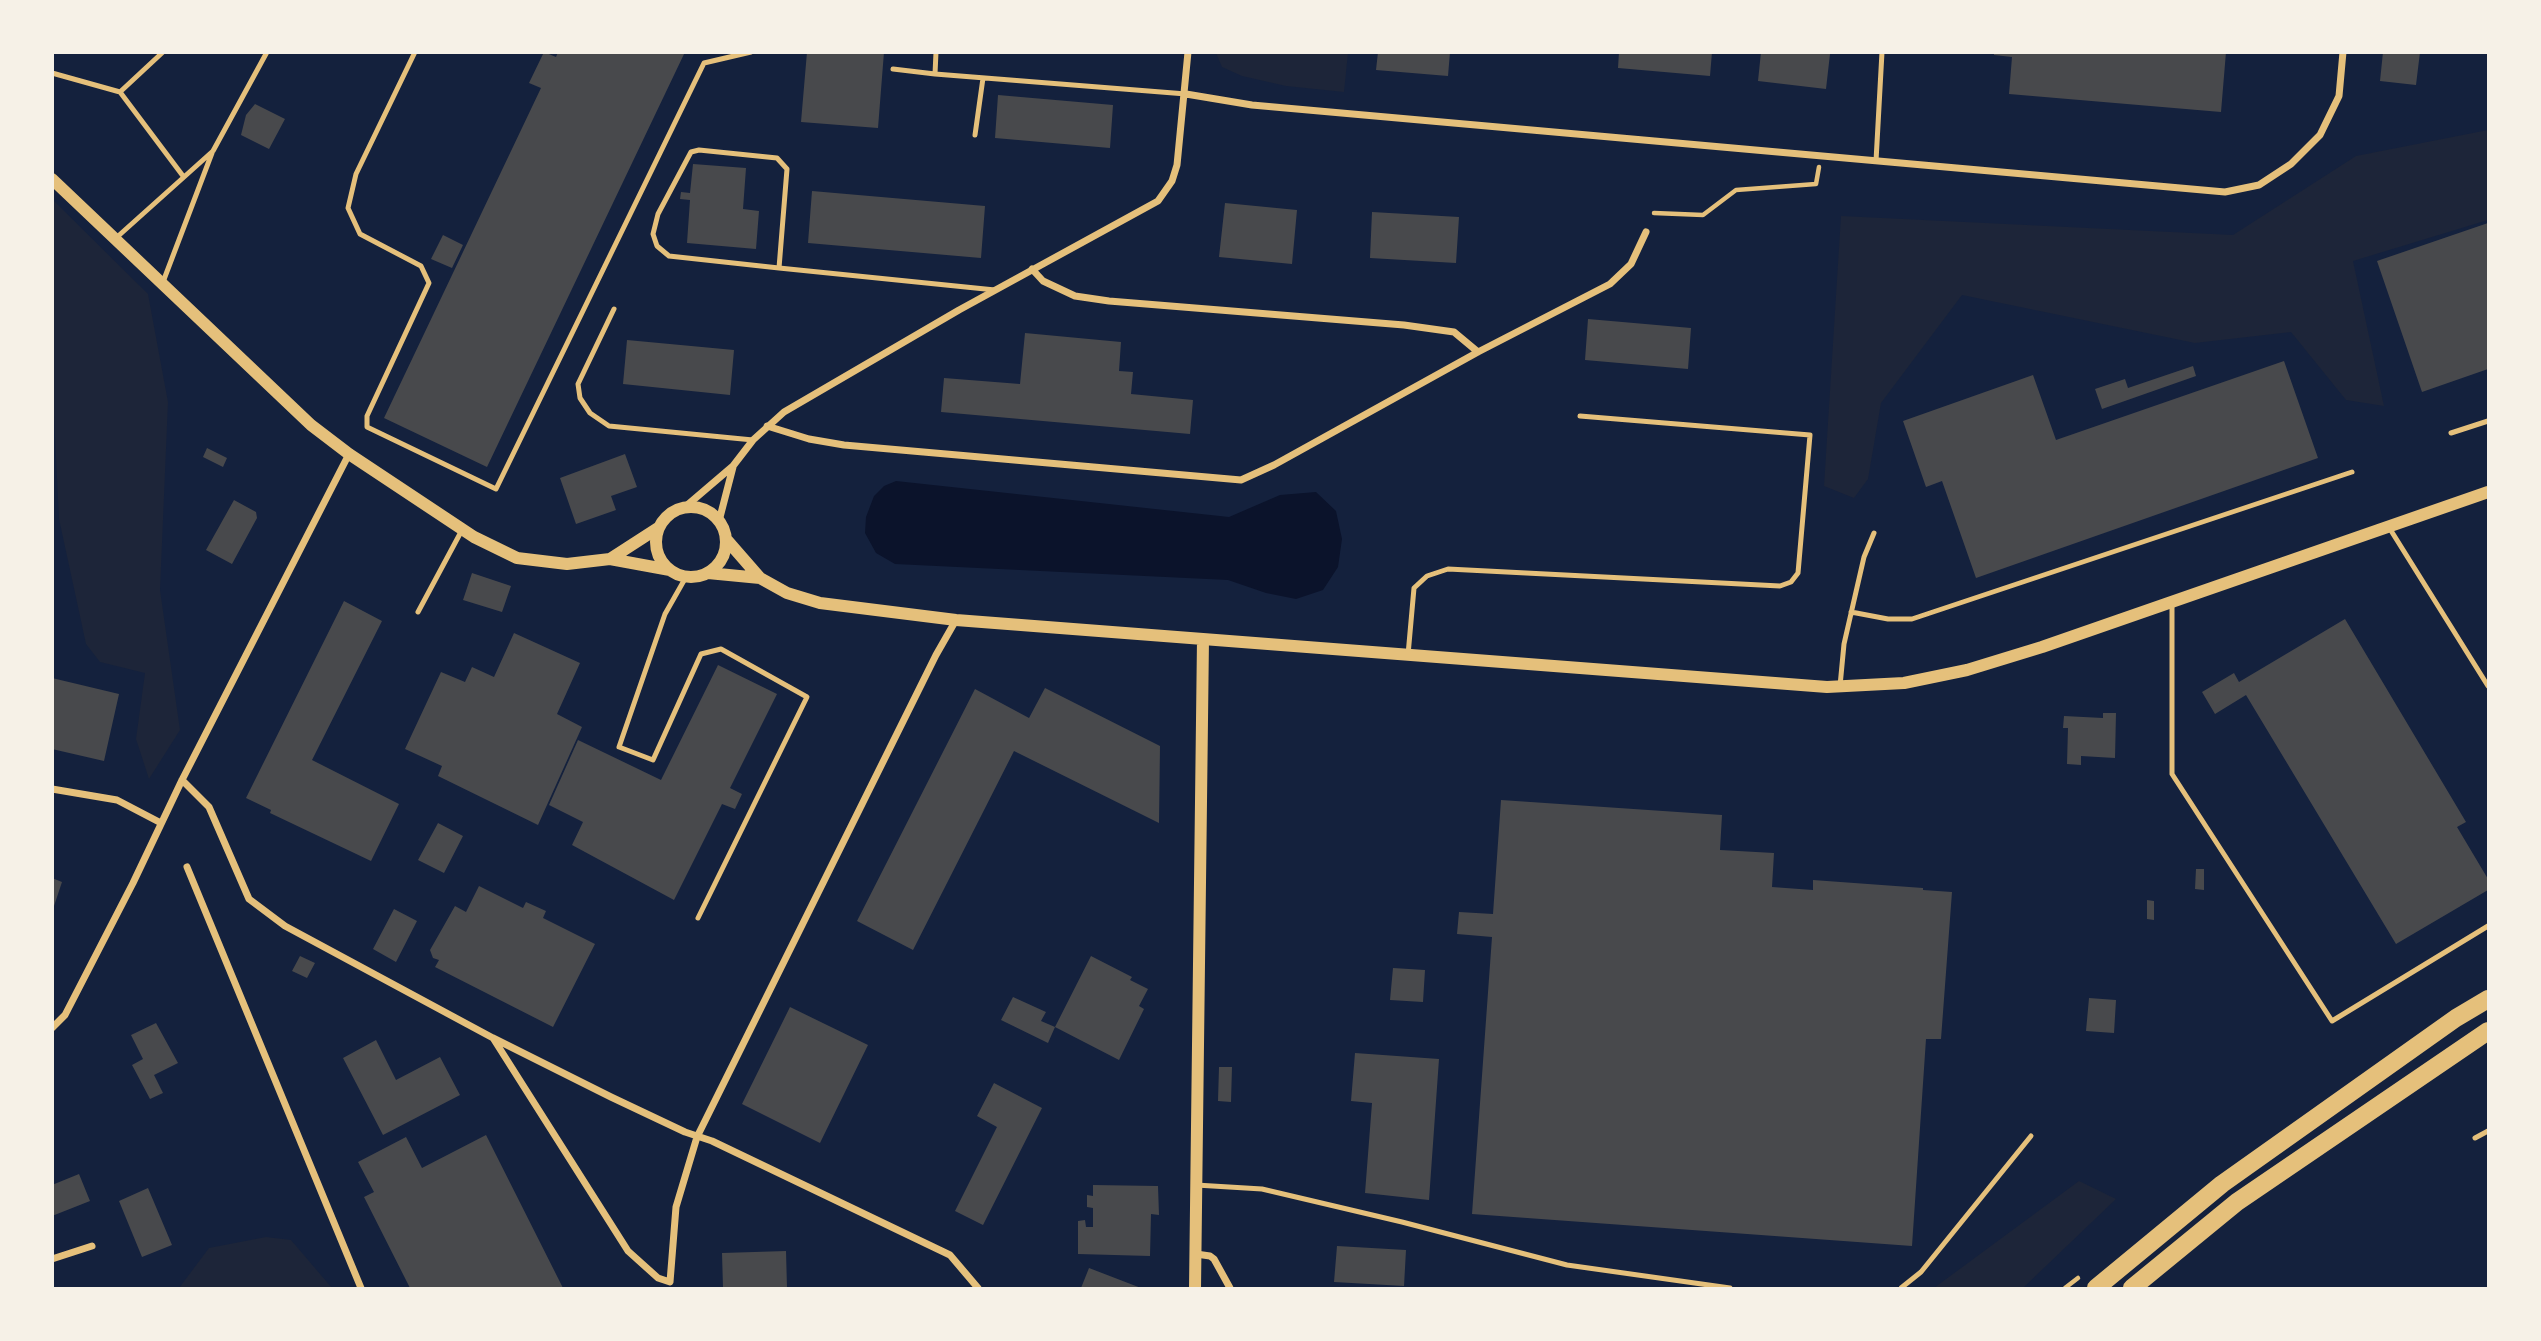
<!DOCTYPE html>
<html>
<head>
<meta charset="utf-8">
<style>
  body { margin:0 }
  #map { position:relative; width:2541px; height:1341px; overflow:hidden; background:#14213d; font-family:Cabin,sans-serif }
  canvas { display:block }
  .frame { position:absolute; inset:0; border:54px solid #f6f1e7; pointer-events:none }
</style>
</head>
<body>
<div id="map">
<canvas width="2541" height="1341"></canvas>
<div class="frame"></div>
</div>
<script>
const c = document.querySelector('canvas').getContext('2d');
c.lineJoin = 'round';
function fillPath(path, color) { c.fillStyle = color; c.fill(path, 'evenodd'); }
const shape = rows => new Path2D(rows.map(r => 'M' + r).join(''));
function trace(path, color, width, dash) { c.strokeStyle = color; c.lineWidth = width; c.lineCap = dash ? 'butt' : 'round'; c.setLineDash(dash || []); c.stroke(path); }
const green = shape([
  [1216,53,1348,53,1344,92,1286,86,1242,76,1222,67],
  [2488,130,2488,220,2353,261,2384,406,2346,400,2291,332,2195,343,1962,295,1881,403,1868,479,1854,498,1824,486,1841,216,2233,235,2356,156],
  [52,199,148,294,168,402,160,590,180,730,149,779,136,739,145,673,100,662,86,644,59,519,54,416,52,415],
  [2079,1181,2116,1199,2023,1288,1934,1288],
  [266,1237,291,1240,332,1288,179,1288,209,1248]
]);
const water = shape([
  [896,481,1229,517,1280,495,1316,492,1336,511,1342,539,1338,567,1323,590,1296,599,1266,593,1228,580,895,564,876,553,865,533,866,517,874,496,884,486]
]);
const building = shape([
  [544,52,556,57,558,52,685,52,487,467,384,418,541,88,529,83],
  [807,52,884,52,878,128,801,122],
  [1378,52,1450,52,1448,76,1376,70],
  [1619,52,1712,52,1710,76,1618,68],
  [1761,52,1830,54,1826,89,1758,81],
  [1994,52,2226,52,2221,112,2009,94,2012,57,1994,55],
  [2383,52,2420,52,2416,85,2380,81],
  [998,95,1113,105,1110,148,995,138],
  [255,104,285,119,269,149,241,135,246,115],
  [693,164,746,168,743,209,759,211,756,249,687,243,690,200,680,199,681,192,690,193],
  [812,191,985,206,981,258,808,243],
  [1225,203,1297,210,1292,264,1219,257],
  [1372,212,1459,217,1456,263,1370,258],
  [2488,223,2488,369,2422,392,2377,261],
  [443,235,463,245,452,268,431,259],
  [1588,319,1691,328,1688,369,1585,360],
  [1025,333,1121,342,1119,371,1133,372,1131,394,1193,400,1190,434,941,412,944,378,1020,384],
  [627,340,734,350,730,395,623,384],
  [2284,361,2318,458,1976,578,1942,481,1926,487,1903,421,2033,375,2056,440],
  [2193,366,2196,376,2102,409,2095,389,2125,379,2128,388],
  [207,448,227,458,223,467,203,457],
  [625,454,637,487,611,496,616,510,576,524,560,478],
  [234,500,256,512,257,518,232,564,206,550],
  [472,573,511,586,502,612,463,600],
  [344,601,382,621,312,760,399,804,371,861,270,813,271,810,246,798],
  [2345,619,2466,822,2457,827,2488,879,2488,890,2396,944,2246,695,2215,714,2202,692,2234,673,2239,682],
  [514,633,580,663,557,714,582,727,538,825,438,776,442,766,405,749,441,672,465,682,472,667,494,677],
  [718,665,777,694,730,788,742,794,735,809,722,804,674,900,572,845,583,822,549,805,578,740,661,780],
  [52,678,119,694,104,761,52,749],
  [1045,688,1160,746,1159,823,1014,751,913,950,857,921,975,689,1029,718],
  [2103,713,2116,713,2115,758,2081,756,2081,765,2067,764,2068,728,2063,728,2064,716,2103,718],
  [1501,800,1722,815,1720,850,1774,853,1772,887,1813,890,1813,880,1923,888,1923,890,1952,892,1941,1039,1926,1039,1912,1246,1472,1214,1492,937,1457,934,1459,912,1493,914],
  [438,823,463,836,444,873,418,860],
  [2196,869,2204,869,2204,890,2195,889],
  [52,878,62,882,53,909,52,909],
  [479,886,523,908,526,902,546,911,543,918,595,944,553,1027,435,967,439,960,433,958,430,950,442,929,455,906,466,912],
  [2147,900,2154,901,2154,920,2147,919],
  [394,909,417,921,396,962,373,949],
  [300,956,315,963,307,978,292,971],
  [1091,956,1132,977,1130,980,1148,989,1139,1006,1144,1009,1119,1060,1055,1027],
  [1393,968,1425,970,1423,1002,1390,1000],
  [1013,997,1046,1012,1041,1021,1055,1027,1048,1043,1001,1020],
  [2089,998,2116,1000,2114,1033,2086,1031],
  [790,1007,868,1045,820,1143,742,1104],
  [156,1023,178,1063,154,1075,163,1093,150,1099,132,1065,143,1059,131,1035],
  [376,1040,396,1080,440,1057,460,1095,383,1135,343,1058],
  [1355,1053,1439,1059,1429,1200,1365,1193,1372,1103,1351,1101],
  [1219,1067,1232,1067,1231,1102,1218,1101],
  [994,1083,1042,1108,983,1225,955,1211,997,1127,977,1116],
  [486,1135,563,1288,410,1288,364,1197,374,1192,358,1162,406,1137,422,1168],
  [79,1174,90,1201,52,1216,52,1185],
  [1093,1185,1158,1186,1159,1215,1151,1214,1150,1256,1078,1254,1078,1221,1085,1220,1086,1227,1093,1227,1093,1208,1087,1207,1087,1195,1093,1196],
  [148,1188,172,1245,142,1257,119,1201],
  [1337,1246,1406,1250,1404,1286,1334,1282],
  [786,1251,787,1288,723,1288,722,1253],
  [1089,1268,1141,1288,1081,1288]
]);
const path = shape([
  [1654,213,1703,215,1736,190,1816,184,1819,167],
  [2065,1288,2078,1278]
]);
const service = shape([
  [415,52,356,174,348,208,360,234,421,266,429,283,367,416,367,427,496,489,704,63,751,52],
  [936,52,935,74,1186,94],
  [893,69,935,74],
  [52,73,120,92,183,176],
  [120,92,163,52],
  [975,135,983,78],
  [1876,161,1882,52],
  [116,238,213,151,267,52],
  [779,268,787,169,777,158,699,150,691,152,658,214,653,234,657,246,669,256,779,268,995,290],
  [163,282,212,153],
  [614,309,578,384,580,398,590,413,609,426,753,440],
  [2451,433,2488,421],
  [2390,529,2488,686],
  [686,577,665,614,619,747,653,760,701,654,721,649,807,697,698,918],
  [2172,602,2172,774,2332,1021,2488,926],
  [418,612,462,530],
  [1851,612,1888,619,1912,619,2352,472],
  [1408,655,1414,588,1427,576,1448,569,1780,586,1791,582,1798,573,1810,435,1580,416],
  [1840,686,1844,644,1864,557,1874,533],
  [2475,1138,2488,1131],
  [1196,1185,1262,1189,1402,1222,1567,1265,1730,1288],
  [1901,1288,1921,1272,2031,1136]
]);
const minor = shape([
  [1186,94,1252,105,2225,192,2259,185,2291,164,2320,135,2339,96,2343,52],
  [1032,269,1043,281,1075,296,1109,301,1404,325,1454,332,1478,352],
  [767,426,809,439,844,445,1241,480,1274,465,1478,352,1610,284,1631,264,1646,232],
  [685,507,733,466,753,440,784,412,959,310,1158,201,1172,181,1177,165,1188,52],
  [719,521,733,467],
  [182,780,209,807,249,899,285,926,493,1038,611,1097,685,1132,712,1141,950,1255,978,1288],
  [52,789,117,800,161,823],
  [187,867,361,1288],
  [52,1028,65,1015,133,883,182,780,349,454],
  [493,1038,628,1251,658,1278,670,1282,676,1207,697,1137,936,655,956,620],
  [1196,1254,1210,1256,1214,1259,1230,1288],
  [52,1259,92,1246]
]);
const tertiary = shape([
  [52,179,311,425,349,454,474,537,517,558,567,564,610,559,670,570],
  '656 542a35 35 0 1 1 70 0a35 35 0 1 1-70 0Z',
  [726,539,760,578],
  [610,559,658,528],
  [708,573,760,578,787,593,820,603,956,620,1827,687,1904,683,1967,670,2042,647,2488,492],
  [1195,1288,1203,639]
]);
const primary = shape([
  [2096,1288,2222,1184,2456,1018,2488,999],
  [2132,1288,2237,1202,2488,1031]
]);
fillPath(green, '#1d2539');
fillPath(water, '#0b132b');
fillPath(building, '#48494c');
trace(path, '#e5c07b', 4.5);
trace(service, '#e5c07b', 5);
trace(minor, '#e5c07b', 7);
trace(tertiary, '#e5c07b', 12);
trace(primary, '#e5c07b', 18);
</script>
</body>
</html>
